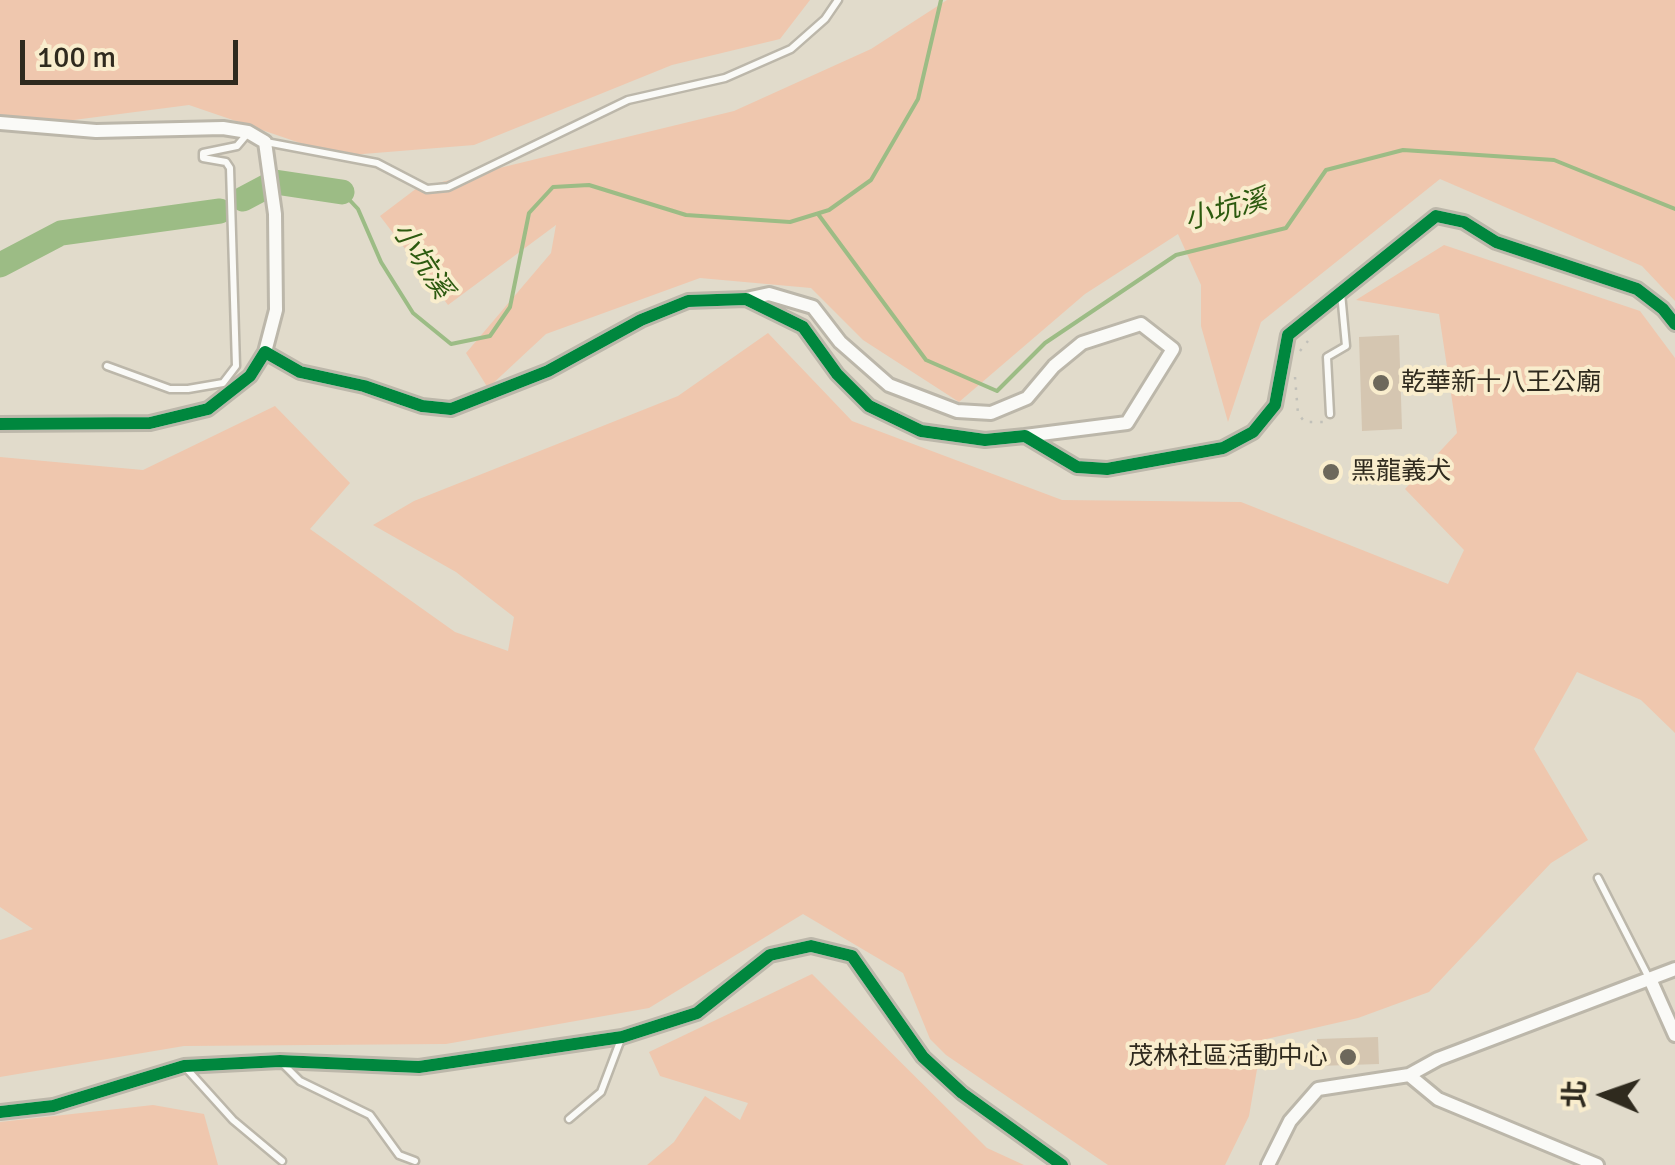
<!DOCTYPE html>
<html>
<head>
<meta charset="utf-8">
<style>
  body { margin:0 }
  #map { position:relative; width:1675px; height:1165px; overflow:hidden; background:#e1dbcb; font-family:Signika,"Noto Sans TC",sans-serif }
  canvas { display:block }
  .north { position:absolute; left:1555px; top:1045px; width:100px; height:100px; -webkit-text-stroke:8px #f9edcd; paint-order:stroke; rotate:272deg; font-size:28px; font-weight:700; line-height:40px; text-align:center; color:#2f2a1e }
  .north::after { content:''; display:block; margin:auto; width:35px; height:45px; background:#2f2a1e; clip-path:polygon(50% 0,100% 100%,50% 72%,0 100%) }
  .scale { position:absolute; left:20px; top:40px; width:218px; height:45px; box-sizing:border-box; border:5px solid #2f2a1e; border-top:0; padding-left:12px; font-size:30px; line-height:35px; white-space:nowrap; color:#2f2a1e; -webkit-text-stroke:8px #f9edcd; paint-order:stroke }
</style>
</head>
<body>
<div id="map">
<canvas width="1675" height="1165"></canvas>
<div class="north">北</div>
<div class="scale">100 m</div>
</div>
<script>
const c = document.querySelector('canvas').getContext('2d');
c.lineJoin = 'round';
function fillPath(path, color) { c.fillStyle = color; c.fill(path, 'evenodd'); }
const shape = rows => new Path2D(rows.map(r => 'M' + r).join(''));
function trace(path, color, width, dash) { c.strokeStyle = color; c.lineWidth = width; c.lineCap = dash ? 'butt' : 'round'; c.setLineDash(dash || []); c.stroke(path); }
function label(font, color, halo, rows, align = 'center') {
  c.font = font + ' Signika,"Noto Sans TC",sans-serif'; c.lineWidth = 8; c.setLineDash([]); c.textBaseline = 'middle'; c.strokeStyle = halo; c.fillStyle = color; for (const [text, x, y, turn = 0] of rows) {
    c.save(); c.translate(x, y); c.rotate((+turn || 0) * Math.PI / 180); c.textAlign = isNaN(turn) ? turn : align; if (halo) c.strokeText(text, 0, 0); c.fillText(text, 0, 0); c.restore();
  }
}
const green = shape([
  [0,0,810,0,780,39,672,65,474,145,338,156,189,105,12,128,0,123],
  [947,0,1675,0,1675,301,1642,266,1440,179,1261,322,1228,422,1201,326,1201,285,1178,234,1085,294,959,402,863,340,811,288,700,278,546,334,488,388,466,353,551,253,556,225,448,305,380,216,417,188,734,111,871,49],
  [1444,245,1640,311,1675,358,1675,733,1641,700,1577,672,1534,749,1588,840,1551,863,1429,992,1358,1018,1262,1040,1249,1116,1225,1165,1108,1165,946,1055,930,1039,903,973,803,914,649,1008,446,1044,184,1046,0,1077,0,940,33,929,0,907,0,457,143,470,275,406,350,483,310,529,455,632,508,651,514,617,456,572,373,525,414,501,678,396,768,333,852,421,1062,500,1241,502,1448,584,1464,550,1405,489,1457,433,1439,314,1356,300],
  [812,974,987,1148,1024,1165,647,1165,674,1142,705,1096,740,1120,748,1103,660,1076,649,1052],
  [153,1105,204,1114,218,1165,0,1165,0,1122]
]);
const stream = shape([
  [342,192,358,209,381,262,413,313,451,344,490,336,510,307,529,213,553,187,589,185,686,215,790,222,829,210,871,180,918,99,941,0],
  [818,214,926,360,997,391,1045,343,1176,255,1286,228,1326,170,1403,150,1554,160,1675,209]
]);
const river = shape([
  [243,199,275,182,342,192],
  [0,265,61,233,220,211]
]);
const building = shape([
  [1399,335,1402,429,1362,431,1359,337],
  [1378,1037,1379,1064,1318,1066,1317,1039]
]);
const path = shape([
  [1300,351,1308,341],
  [1295,377,1298,414,1305,422,1323,422]
]);
const service = shape([
  [266,142,377,163,427,189,448,187,628,100,725,78,791,49,825,19,838,0],
  [107,366,170,389,188,389,223,383,236,366,230,168,226,162,203,158,203,153,237,146,248,133],
  [1330,414,1327,357,1346,346,1341,293],
  [1598,878,1649,978],
  [281,1062,300,1081,370,1115,399,1155,415,1161],
  [186,1068,233,1120,282,1161],
  [569,1119,601,1092,621,1039]
]);
const minor = shape([
  [0,123,96,131,223,128,248,132,265,142,275,214,276,310,265,352],
  [746,299,769,294,813,307,840,342,889,385,957,411,991,413,1027,398,1054,366,1082,343,1141,324,1173,349,1127,423,1025,436],
  [0,424,150,423,208,409,250,376,265,352,300,372,364,386,422,406,451,409,548,371,641,320,688,301,746,299,803,327,837,374,869,406,921,431,985,440,1025,436,1077,467,1107,469,1223,448,1253,432,1275,405,1288,335,1436,216,1464,222,1496,242,1637,289,1663,309,1675,324],
  [1650,979,1675,1035],
  [1409,1075,1438,1099,1597,1165],
  [0,1112,53,1106,184,1066,280,1061,419,1067,622,1037,697,1013,770,955,811,946,852,956,923,1057,962,1093,1062,1165],
  [1268,1165,1290,1121,1318,1089,1409,1075,1438,1059,1675,969]
]);
const cycleway = shape([
  [0,424,150,423,208,409,250,376,265,352,300,372,364,386,422,406,451,409,548,371,641,320,688,301,746,299,803,327,837,374,869,406,921,431,985,440,1025,436,1077,467,1107,469,1223,448,1253,432,1275,405,1288,335,1436,216,1464,222,1496,242,1637,289,1663,309,1675,324],
  [0,1112,53,1106,184,1066,280,1061,419,1067,622,1037,697,1013,770,955,811,946,852,956,923,1057,962,1093,1062,1165]
]);
const markers = [
  [1381,383,10,"#6d685b"],
  [1331,472,10,"#6d685b"],
  [1348,1057,10,"#6d685b"]
];
const poiNames = [
  ["乾華新十八王公廟",1401,383],
  ["黑龍義犬",1351,472],
  ["茂林社區活動中心",1328,1057,"right"]
];
const waterNames = [
  ["小坑溪",1226,211,-15],
  ["小坑溪",421,261,57]
];
fillPath(green, '#efc7ae');
trace(stream, '#9cbc85', 4);
trace(river, '#9cbc85', 25);
fillPath(building, '#d5c6b1');
trace(service, '#bcb7aa', 11);
trace(minor, '#bcb7aa', 18);
trace(path, '#c1c0b9', 2.5, [2.5, 8]);
trace(service, '#fafaf7', 6);
trace(minor, '#fafaf7', 12);
trace(cycleway, '#00873e', 12);
for (const [x, y, r, color] of markers) { const dot = new Path2D(); dot.arc(x, y, r, 0, 2 * Math.PI); c.fillStyle = color; c.fill(dot); trace(dot, '#f9edcd', 4); }
label('25px', '#2f2a1e', '#f9edcd', poiNames, 'left');
label('italic 28px', '#2c5a0f', '#f9edcd', waterNames);
</script>
</body>
</html>
